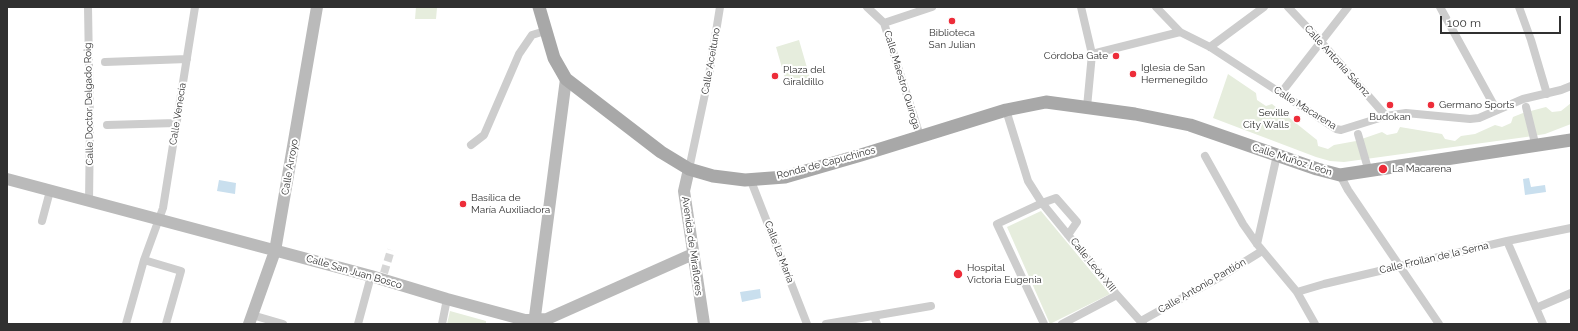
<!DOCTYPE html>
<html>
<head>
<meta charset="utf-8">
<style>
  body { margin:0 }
  #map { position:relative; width:1578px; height:331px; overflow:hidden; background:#fff; font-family:Raleway,sans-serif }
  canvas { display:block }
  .frame { position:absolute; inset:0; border:8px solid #303030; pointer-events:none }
  .scale { position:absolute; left:1440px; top:16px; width:121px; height:18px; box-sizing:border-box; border:2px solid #303030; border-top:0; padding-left:5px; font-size:12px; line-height:14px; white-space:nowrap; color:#303030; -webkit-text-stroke:3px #fff; paint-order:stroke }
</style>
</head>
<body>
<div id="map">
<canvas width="1578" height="331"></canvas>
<div class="frame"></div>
<div class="scale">100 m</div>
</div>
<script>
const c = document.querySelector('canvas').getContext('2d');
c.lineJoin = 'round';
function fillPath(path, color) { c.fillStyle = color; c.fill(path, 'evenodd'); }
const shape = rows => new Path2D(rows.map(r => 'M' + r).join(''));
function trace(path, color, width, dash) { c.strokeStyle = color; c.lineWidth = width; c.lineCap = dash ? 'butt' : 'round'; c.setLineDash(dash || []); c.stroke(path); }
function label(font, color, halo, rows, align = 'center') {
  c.font = font + ' Raleway,sans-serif'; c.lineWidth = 4; c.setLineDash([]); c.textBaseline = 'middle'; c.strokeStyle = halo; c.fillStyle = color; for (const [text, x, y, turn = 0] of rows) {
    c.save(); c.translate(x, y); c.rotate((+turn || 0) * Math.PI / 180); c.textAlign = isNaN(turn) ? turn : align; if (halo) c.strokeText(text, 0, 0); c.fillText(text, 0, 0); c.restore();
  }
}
const green = shape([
  [416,7,437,8,436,19,415,19],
  [799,40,810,78,787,85,776,47],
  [1228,74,1256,93,1257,100,1266,106,1272,104,1317,140,1318,146,1328,149,1334,145,1356,141,1382,132,1387,135,1397,133,1400,127,1442,134,1445,139,1455,141,1461,136,1475,134,1495,125,1502,127,1511,123,1513,117,1523,113,1546,107,1552,112,1561,111,1571,103,1571,124,1545,134,1526,137,1344,162,1330,161,1316,157,1213,118],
  [1041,211,1110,294,1050,324,1007,227],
  [450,311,486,321,486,324,447,324]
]);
const water = shape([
  [1529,178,1531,187,1545,185,1546,192,1525,195,1523,179],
  [219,180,236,183,235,194,217,191],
  [760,289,761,298,742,302,740,292]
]);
const streetTunnel = shape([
  [384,273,391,250]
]);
const street = shape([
  [88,7,90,125,89,202],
  [867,7,884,23,920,136],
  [1081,7,1092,54,1087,107],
  [1156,7,1180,32,1210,47,1336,129,1341,130,1386,116,1406,113,1470,119,1479,118,1523,99,1561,90,1571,86],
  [1288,7,1321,42,1386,116],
  [1440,7,1496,109],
  [1519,7,1531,40,1547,94],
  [884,23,932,7],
  [1210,47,1264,7],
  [1092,54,1180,32],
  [105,62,187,59],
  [1281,93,1348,7],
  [1526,107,1536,147],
  [1006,110,1028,181,1042,203,1117,295,1143,324],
  [107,125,176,123],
  [1358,134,1369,172],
  [471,145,484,135,519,54,532,35,545,31],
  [1205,156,1243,224,1257,244,1297,292,1315,324],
  [689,169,709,75,720,7],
  [1340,175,1348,190,1439,324],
  [751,181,807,324],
  [42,221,50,191],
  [1507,241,1543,324],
  [1257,244,1277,155],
  [144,260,181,271,166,324],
  [1297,292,1324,284,1507,241,1571,228],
  [1536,308,1571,293],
  [252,315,283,324],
  [874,316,877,324],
  [1141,321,1220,277,1262,251],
  [126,324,144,260,163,208,195,7],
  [358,324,371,276],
  [442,324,447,299],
  [826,324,931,306],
  [1044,324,997,224,1042,203,1056,198,1077,222,1068,235],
  [1062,324,1117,295]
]);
const secondary = shape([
  [689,169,684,191,704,324],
  [7,179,371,276,447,299,525,320,547,319,693,254],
  [249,324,275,251,317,7],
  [534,324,566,79]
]);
const primary = shape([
  [539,7,554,58,566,79,661,152,689,169,713,176,745,180,785,177,861,155,1006,110,1046,102,1135,114,1190,125,1317,169,1340,175,1571,140]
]);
const markers = [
  [952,21,4,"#ed2c39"],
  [1116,56,4,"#ed2c39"],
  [1133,74,4,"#ed2c39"],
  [775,76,4,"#ed2c39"],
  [1390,105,4,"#ed2c39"],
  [1431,105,4,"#ed2c39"],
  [1297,119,4,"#ed2c39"],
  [1383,169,5,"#ed2c39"],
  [463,204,4,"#ed2c39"],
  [958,274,5,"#ed2c39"]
];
const poiNames = [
  ["Biblioteca",952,33,"center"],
  ["San Julian",952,45,"center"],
  ["Córdoba Gate",1108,56,"right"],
  ["Iglesia de San",1141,68],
  ["Hermenegildo",1141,80],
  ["Plaza del",783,70],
  ["Giraldillo",783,82],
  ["Germano Sports",1439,105],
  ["Seville",1289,113,"right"],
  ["City Walls",1289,125,"right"],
  ["Budokan",1390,117,"center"],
  ["La Macarena",1392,169],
  ["Basílica de",471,198],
  ["María Auxiliadora",471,210],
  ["Hospital",967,268],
  ["Victoria Eugenia",967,280]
];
const streetNames = [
  ["Calle Aceituno",711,61,-80],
  ["Calle Antonia Sáenz",1337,61,48],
  ["Calle Maestro Quiroga",902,80,73],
  ["Calle Doctor Delgado Roig",89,104,-91],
  ["Calle Macarena",1305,108,32],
  ["Calle Venecia",178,114,-81],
  ["Calle Muñoz León",1292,160,18],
  ["Ronda de Capuchinos",826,163,-15],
  ["Calle Arroyo",290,167,-80],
  ["Avenida de Miraflores",692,246,82],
  ["Calle La María",779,252,69],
  ["Calle Froilan de la Serna",1434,258,-13],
  ["Calle León XIII",1093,265,51],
  ["Calle San Juan Bosco",354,272,16],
  ["Calle Antonio Pantión",1202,286,-30]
];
fillPath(green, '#e6eddd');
fillPath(water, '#c9dfee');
trace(streetTunnel, '#d6d6d6', 8, [8, 4]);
trace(street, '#cdcdcd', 8);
trace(secondary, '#bababa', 12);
trace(primary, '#a8a8a8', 13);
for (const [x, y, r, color] of markers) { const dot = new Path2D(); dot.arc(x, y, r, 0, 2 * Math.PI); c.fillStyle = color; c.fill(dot); trace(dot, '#fff', 1.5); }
label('10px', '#303030', '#fff', poiNames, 'left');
label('10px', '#303030', '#fff', streetNames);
</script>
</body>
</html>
